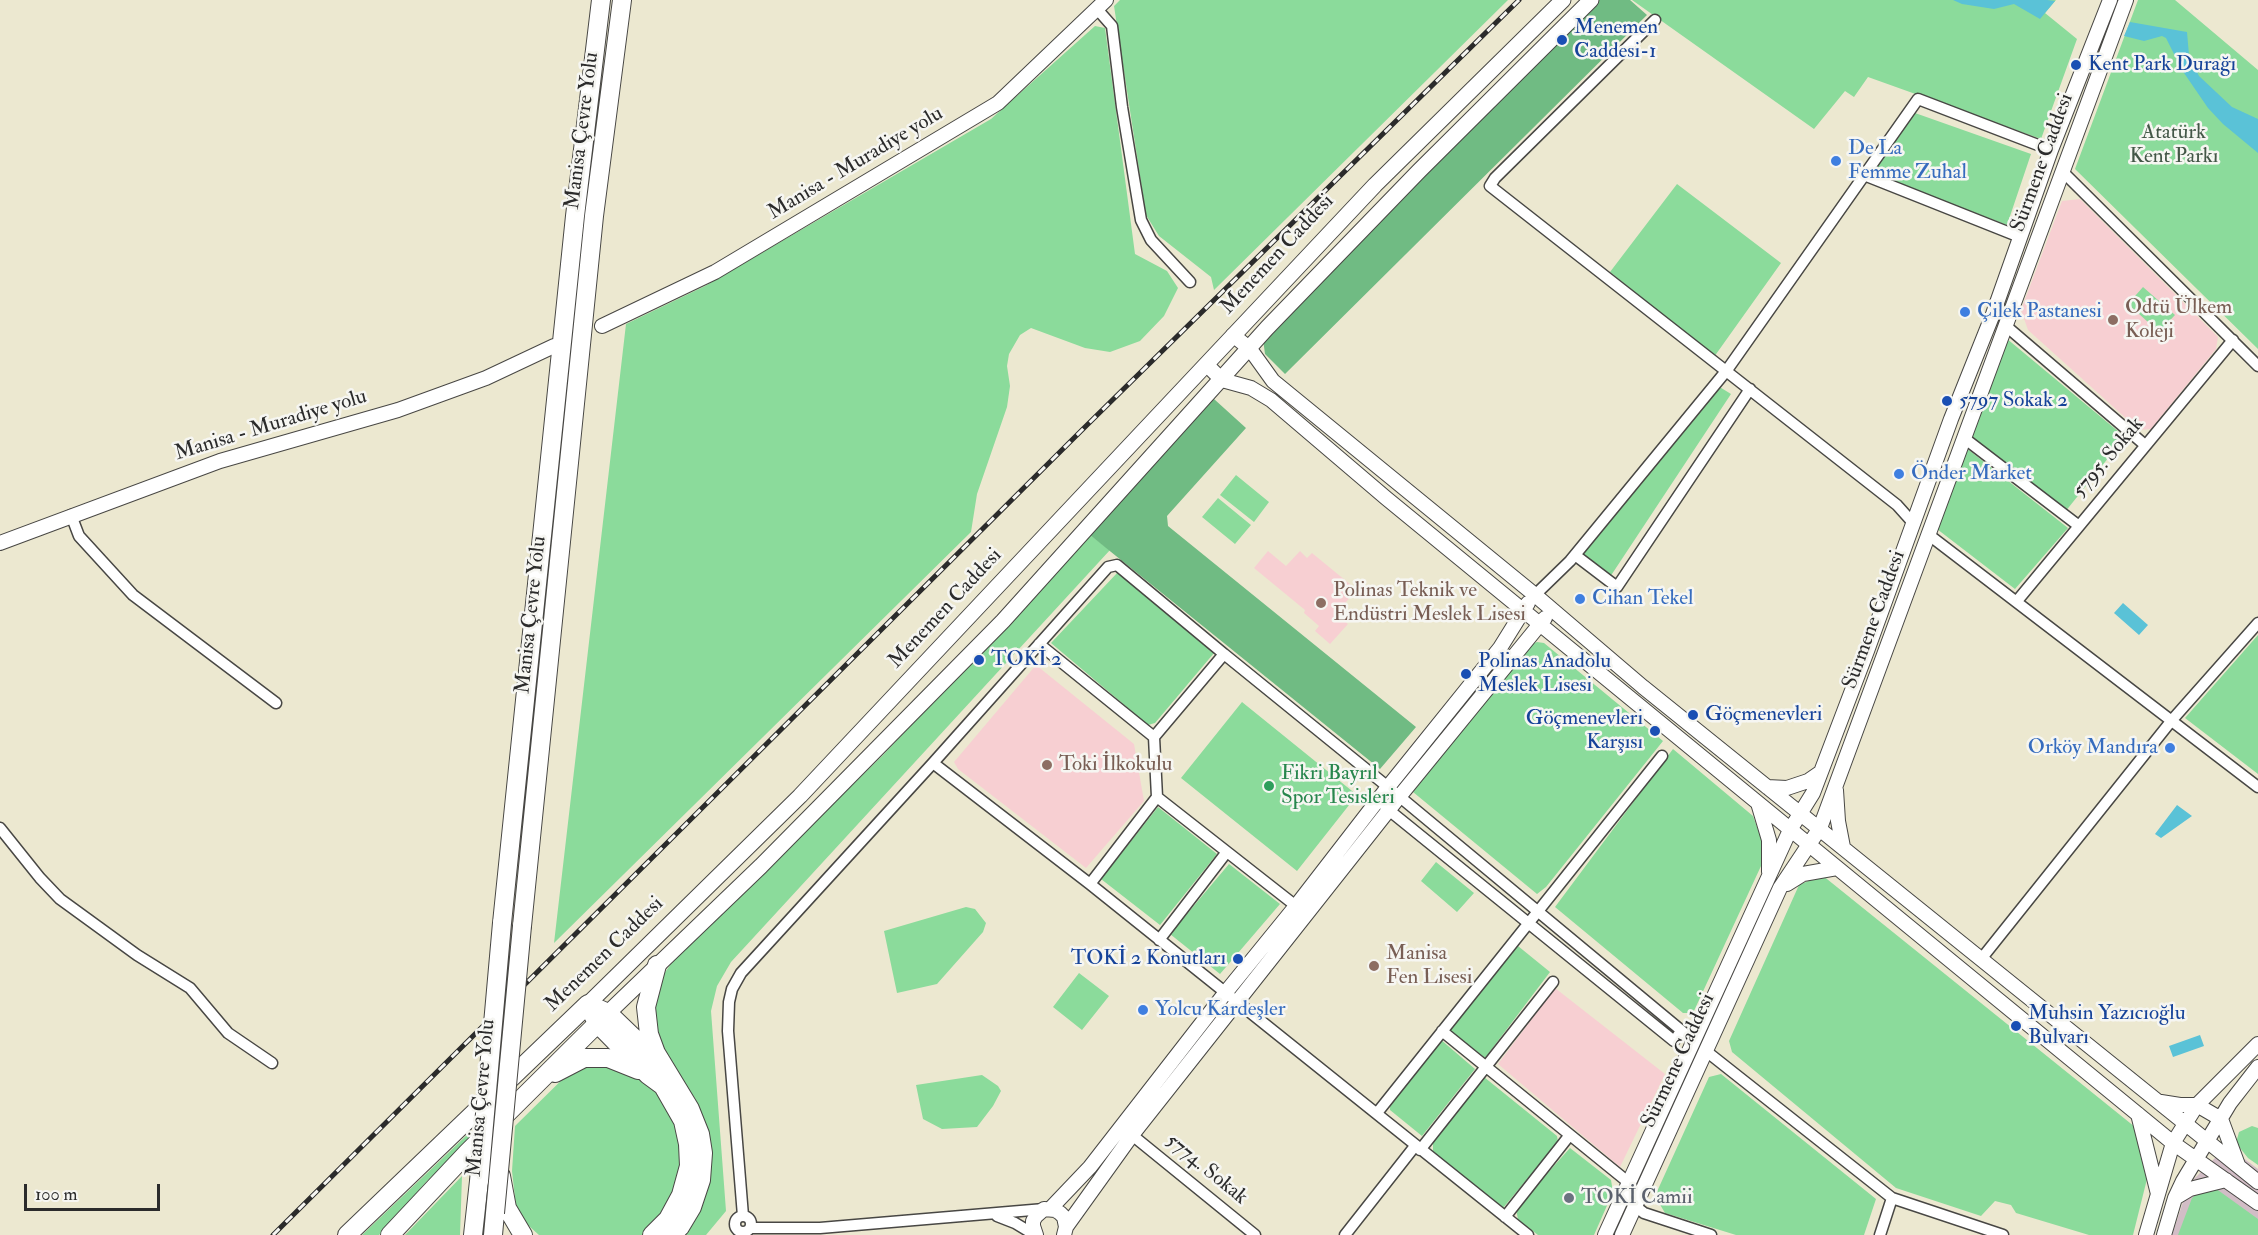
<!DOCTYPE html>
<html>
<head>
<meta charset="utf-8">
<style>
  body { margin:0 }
  #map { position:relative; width:2258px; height:1235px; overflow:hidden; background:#ece8d0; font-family:"IM FELL Double Pica",serif }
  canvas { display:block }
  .scale { position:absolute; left:24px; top:1184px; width:136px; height:27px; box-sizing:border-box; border:3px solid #2b2b2b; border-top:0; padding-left:8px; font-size:18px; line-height:21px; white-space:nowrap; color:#2b2b2b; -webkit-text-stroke:4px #f6f6f2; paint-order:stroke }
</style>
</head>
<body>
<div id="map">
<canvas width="2258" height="1235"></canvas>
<div class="scale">100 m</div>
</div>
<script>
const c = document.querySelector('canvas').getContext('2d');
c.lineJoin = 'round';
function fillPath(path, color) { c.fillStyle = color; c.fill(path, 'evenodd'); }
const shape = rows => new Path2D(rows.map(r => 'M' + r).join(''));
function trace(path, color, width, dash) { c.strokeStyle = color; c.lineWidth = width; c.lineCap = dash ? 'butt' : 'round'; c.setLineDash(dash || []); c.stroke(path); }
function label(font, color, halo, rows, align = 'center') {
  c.font = font + ' "IM FELL Double Pica",serif'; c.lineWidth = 5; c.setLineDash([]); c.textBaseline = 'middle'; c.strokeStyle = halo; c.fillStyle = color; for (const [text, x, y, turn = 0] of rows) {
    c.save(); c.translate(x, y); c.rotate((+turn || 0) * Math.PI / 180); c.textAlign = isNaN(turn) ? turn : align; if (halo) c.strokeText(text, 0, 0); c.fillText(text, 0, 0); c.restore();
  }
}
const built = shape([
  [2080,199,2218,337,2216,349,2151,429,2139,430,2028,330,2021,310,2062,201],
  [1268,551,1286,566,1300,551,1307,558,1312,553,1351,585,1352,595,1336,614,1348,624,1330,644,1315,631,1319,626,1304,613,1305,610,1254,568],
  [1036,665,1134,744,1144,801,1086,868,958,769,954,762],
  [1555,988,1665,1074,1620,1167,1498,1064]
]);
const industrial = shape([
  [2227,1146,2258,1169,2258,1235,2172,1235,2189,1184]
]);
const green = shape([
  [1120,0,1508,0,1214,290,1211,277,1159,236,1146,215,1114,6],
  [1632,0,2056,0,2045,13,2077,39,2041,139,1868,77,1854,97,1845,91,1814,129],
  [2138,0,2175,0,2258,70,2258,349,2075,169],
  [1095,26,1105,28,1135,254,1167,271,1178,288,1164,316,1140,341,1110,352,1085,348,1031,328,1020,335,1009,354,1007,366,1010,386,1007,407,977,494,971,532,554,943,626,324,705,286,991,119],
  [1915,113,2031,154,2007,225,1873,174,1870,169,1908,117],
  [1677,184,1781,263,1714,357,1610,272],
  [2143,287,2175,315,2159,332,2128,304],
  [2006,338,2125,437,2065,512,1971,440],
  [1718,386,1731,394,1610,577,1580,554],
  [1965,447,2068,528,2015,589,1937,529],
  [1236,475,1269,502,1254,522,1220,495],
  [1218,498,1251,525,1235,544,1202,517],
  [1090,535,1110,550,731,962,717,986,711,1011,726,1211,706,1235,682,1235,705,1125,695,1098,676,1074,650,1021,661,978,675,958,883,755],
  [1118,572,1214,653,1155,723,1148,725,1051,643],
  [2258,635,2258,774,2185,718],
  [1537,642,1544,643,1663,741,1546,887,1537,894,1413,792,1530,645],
  [1242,702,1357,795,1297,871,1181,778],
  [1673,749,1753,816,1761,838,1761,866,1693,1013,1683,1013,1555,907],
  [1158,807,1217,854,1160,925,1101,879],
  [1436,862,1474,893,1457,912,1421,881],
  [1229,864,1280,904,1220,974,1170,934],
  [1822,875,2135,1127,2147,1179,2133,1235,2089,1235,2016,1213,2011,1205,1995,1201,1981,1216,1896,1188,1732,1052,1729,1041,1799,885],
  [966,907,975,909,986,923,983,932,937,984,897,993,884,931],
  [1518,946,1550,972,1485,1058,1450,1030],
  [1079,973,1109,996,1082,1030,1053,1007],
  [1440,1039,1475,1069,1422,1136,1390,1110,1390,1103],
  [584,1058,663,1086,689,1166,652,1235,539,1235,520,1218,516,1207,512,1171,515,1126],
  [1721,1074,1876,1199,1864,1235,1736,1235,1665,1213,1655,1196,1709,1077],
  [982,1075,998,1086,1001,1091,993,1106,977,1127,942,1129,923,1119,916,1085],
  [1484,1077,1557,1136,1558,1142,1503,1208,1433,1154,1433,1139],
  [2252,1126,2258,1128,2258,1165,2248,1158,2236,1143,2239,1132],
  [468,1134,472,1139,427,1181,379,1235,362,1235],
  [1570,1148,1611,1180,1613,1192,1594,1235,1538,1235,1518,1220,1516,1208],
  [462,1176,460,1235,405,1235],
  [2215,1188,2258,1219,2258,1235,2178,1235,2192,1198,2203,1189]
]);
const forest = shape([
  [1591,0,1630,0,1647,15,1285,374,1265,354,1263,339],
  [1214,399,1246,428,1167,516,1168,526,1416,727,1380,769,1090,535]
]);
const water = shape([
  [1953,0,2047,0,2055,1,2040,19,2014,4,1994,9,1962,4],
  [2130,22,2187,32,2189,55,2199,76,2232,107,2258,119,2258,153,2223,124,2208,108,2182,70,2166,38,2162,36,2144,41,2124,36],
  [2123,603,2148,625,2139,635,2114,613],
  [2177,805,2192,816,2161,838,2155,834],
  [2200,1035,2204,1046,2173,1057,2169,1046]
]);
const street = shape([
  [1097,9,1112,26,1122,107,1141,220,1151,240,1190,282],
  [1655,20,1495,178,1490,186,1897,505,1914,524],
  [2062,171,2258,366],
  [1864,175,2020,237],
  [2006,326,2145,445],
  [1964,438,2079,526],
  [71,515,79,536,133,595,276,703],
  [1929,535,2258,787],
  [1575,555,1617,587,1750,389],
  [1535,595,1570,561,1727,370,1918,99,2051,150],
  [2017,601,2233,340],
  [1039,644,1154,737,1157,797,1296,906],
  [1154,737,1224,654,1388,787,1694,1041],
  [933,763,1090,884,1528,1235],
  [1385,807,1674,1041,1681,1031],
  [0,828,40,878,60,899,137,955,190,988,228,1033,272,1063],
  [1090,884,1157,797],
  [1159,940,1226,853],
  [1982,958,2172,720,2258,623],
  [1442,1031,1628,1182,1635,1206,1644,1213,1711,1235],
  [1706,1051,1892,1198],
  [1377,1113,1662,756],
  [1132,1135,1255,1235],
  [1420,1150,1553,982],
  '735 1224a8 8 0 1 1 16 0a8 8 0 1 1-16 0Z',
  [743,1216,728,1031,729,1002,732,989,741,973,933,763,1108,567,1117,565,1224,654],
  [997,1216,1015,1223,1035,1235],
  [1505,1217,1569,1136],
  [751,1228,820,1228,1044,1209],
  [1345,1235,1415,1146],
  [1880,1235,1892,1198,2003,1235]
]);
const secondary = shape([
  [602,326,715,272,998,103,1106,0],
  [1233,335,1250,349,1273,381,1535,595,1643,687,2258,1182],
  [1207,365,1222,380,1251,388,1271,400,1386,498,2173,1143,2258,1203],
  [0,543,220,461,398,410,486,378,554,346],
  [1767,787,1787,788,1808,781,1821,772],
  [1836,790,1838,821,1843,847],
  [1758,803,1769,840,1769,872],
  [1787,884,1803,874,1837,868],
  [2161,1102,2180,1105,2197,1105],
  [2197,1105,2221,1119],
  [2138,1114,2158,1194],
  [2221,1119,2238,1165],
  [2175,1198,2190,1189,2226,1180],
  [1050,1209,1090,1167,1226,992,1296,906,1388,787,1500,648,1528,603],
  [1036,1235,1033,1226,1033,1221,1036,1216,1044,1209,1055,1210,1060,1213,1064,1217,1066,1227],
  [1064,1235,1066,1227,1132,1135,1399,797,1545,618],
  [1605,1235,1790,830,1813,793,1867,651,1951,419,1993,314,2051,150,2110,0],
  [1622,1235,1780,888,1820,828,2126,0],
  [2146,1235,2173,1143,2197,1105,2258,1044],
  [2164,1235,2175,1198,2183,1181,2230,1103,2258,1067]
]);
const primary = shape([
  [588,1004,800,796,1375,185,1563,0],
  [608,1013,761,866,1003,621,1267,328,1419,171,1591,0]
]);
const highway = shape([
  [502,923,575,216,601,0],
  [522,926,594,216,622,0],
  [657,965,646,1007,649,1034,656,1053,690,1109,700,1134,703,1153,701,1180,692,1207,680,1227,672,1235],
  [597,1008,608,1013,659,1062],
  [592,1013,597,1023,648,1075,663,1086,683,1121,688,1144,689,1166,681,1195,668,1219,652,1235],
  [555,1073,584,1058,608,1058,638,1070],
  [501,1176,507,1208,523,1235],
  [347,1235,588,1004],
  [390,1235,467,1153,608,1013],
  [473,1235,479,1181],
  [493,1235,495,1213]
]);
const rail = shape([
  [273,1235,1085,427,1519,0]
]);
const highwayBridge = shape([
  [479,1181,502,923],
  [495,1213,522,926]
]);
const markers = [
  [1562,40,6,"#1a4fb4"],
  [2076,65,6,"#1a4fb4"],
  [1836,161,6,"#3f7fe0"],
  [1965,312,6,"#3f7fe0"],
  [2113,320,6,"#8d6e63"],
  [1947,401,6,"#1a4fb4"],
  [1899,474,6,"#3f7fe0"],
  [1580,599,6,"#3f7fe0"],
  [1321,603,6,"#8d6e63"],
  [979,660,6,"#1a4fb4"],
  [1466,674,6,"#1a4fb4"],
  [1693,715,6,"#1a4fb4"],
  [1655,731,6,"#1a4fb4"],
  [2170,748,6,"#3f7fe0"],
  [1047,765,6,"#8d6e63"],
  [1269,786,6,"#2e9e5b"],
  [1238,959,6,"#1a4fb4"],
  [1374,966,6,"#8d6e63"],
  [1143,1010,6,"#3f7fe0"],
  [2016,1026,6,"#1a4fb4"],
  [1569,1198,6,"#6b7280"]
];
const transitNames = [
  ["Menemen",1574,28],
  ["Caddesi-1",1574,52],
  ["Kent Park Durağı",2088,65],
  ["5797 Sokak 2",1959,401],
  ["TOKİ 2",991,660],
  ["Polinas Anadolu",1478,662],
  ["Meslek Lisesi",1478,686],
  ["Göçmenevleri",1705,715],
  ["Göçmenevleri",1643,719,"right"],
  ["Karşısı",1643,743,"right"],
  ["TOKİ 2 Konutları",1226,959,"right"],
  ["Muhsin Yazıcıoğlu",2028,1014],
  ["Bulvarı",2028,1038]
];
const streetNames = [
  ["Manisa Çevre Yolu",583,131,-83],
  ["Sürmene Caddesi",2043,163,-70],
  ["Manisa - Muradiye yolu",856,164,-31],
  ["Menemen Caddesi",1278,255,-47],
  ["Manisa - Muradiye yolu",271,426,-17],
  ["5795. Sokak",2109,458,-50],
  ["Menemen Caddesi",946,609,-47],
  ["Manisa Çevre Yolu",532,615,-84],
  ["Sürmene Caddesi",1875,620,-70],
  ["Menemen Caddesi",605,955,-44],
  ["Sürmene Caddesi",1679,1061,-65],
  ["Manisa Çevre Yolu",482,1098,-85],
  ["5774. Sokak",1206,1170,39]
];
const parkNames = [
  ["Atatürk",2174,133],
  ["Kent Parkı",2174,157]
];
const shopNames = [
  ["De La",1848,149],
  ["Femme Zuhal",1848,173],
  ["Çilek Pastanesi",1977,312],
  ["Önder Market",1911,474],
  ["Cihan Tekel",1592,599],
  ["Orköy Mandıra",2158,748,"right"],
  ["Yolcu Kardeşler",1155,1010]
];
const educationNames = [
  ["Odtü Ülkem",2125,308],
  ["Koleji",2125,332],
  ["Polinas Teknik ve",1333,591],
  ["Endüstri Meslek Lisesi",1333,615],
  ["Toki İlkokulu",1059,765],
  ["Manisa",1386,954],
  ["Fen Lisesi",1386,978]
];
const leisureNames = [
  ["Fikri Bayrıl",1281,774],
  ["Spor Tesisleri",1281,798]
];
const worshipNames = [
  ["TOKİ Camii",1581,1198]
];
fillPath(built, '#f7cfd2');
fillPath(industrial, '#d2bdc6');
fillPath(green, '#8bdb9b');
fillPath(forest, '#70bb83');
fillPath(water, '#5ac2d7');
trace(street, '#484744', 13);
trace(secondary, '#484744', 16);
trace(primary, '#484744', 17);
trace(highway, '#484744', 20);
trace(street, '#fff', 10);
trace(secondary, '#fff', 14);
trace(primary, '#fff', 15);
trace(highway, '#fff', 18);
trace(rail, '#2b2b2b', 5);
trace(rail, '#f6f6f2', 3, [9]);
trace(highwayBridge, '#484744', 20, []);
trace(highwayBridge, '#fff', 18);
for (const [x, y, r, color] of markers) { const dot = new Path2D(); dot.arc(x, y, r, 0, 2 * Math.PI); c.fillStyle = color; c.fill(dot); trace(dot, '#f6f6f2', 2); }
label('21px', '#164399', '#f6f6f2', transitNames, 'left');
label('21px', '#2b2b2b', '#f6f6f2', streetNames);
label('21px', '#435747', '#f6f6f2', parkNames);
label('21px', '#366cbe', '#f6f6f2', shopNames, 'left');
label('21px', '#785e54', '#f6f6f2', educationNames, 'left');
label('21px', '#27864d', '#f6f6f2', leisureNames, 'left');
label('21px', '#5b616d', '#f6f6f2', worshipNames, 'left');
</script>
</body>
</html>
